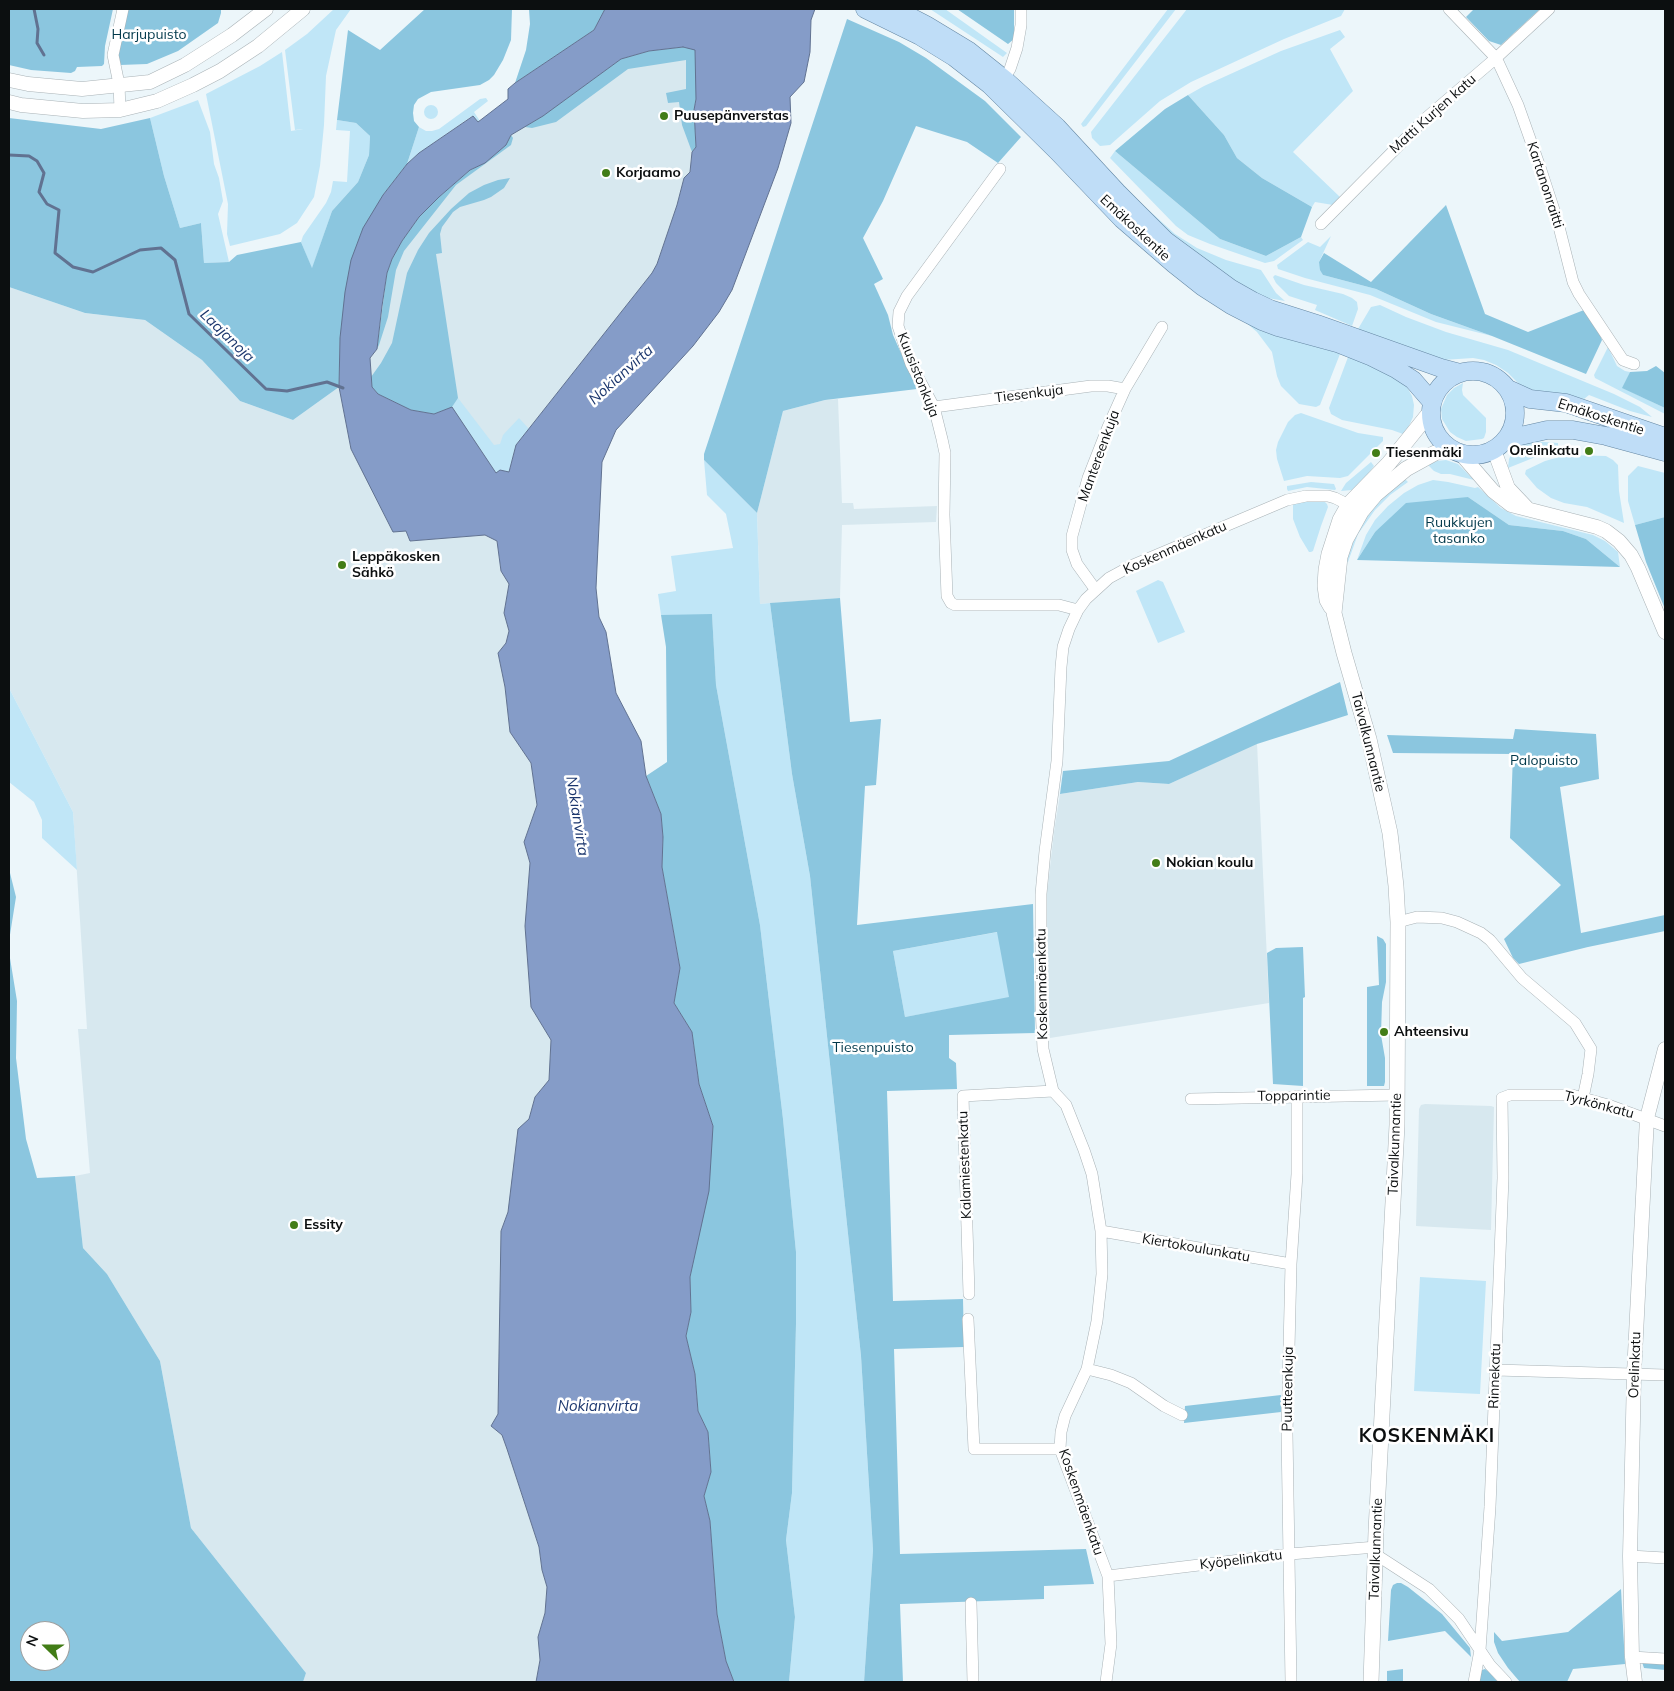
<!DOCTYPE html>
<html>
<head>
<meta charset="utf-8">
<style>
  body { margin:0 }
  #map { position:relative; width:1674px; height:1691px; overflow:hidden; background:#ecf6fa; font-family:Mulish,sans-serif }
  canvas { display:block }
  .frame { position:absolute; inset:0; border:10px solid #0c0f10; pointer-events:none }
  .north { position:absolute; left:20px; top:1621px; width:50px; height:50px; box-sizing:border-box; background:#fff; border:1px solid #9e9f9f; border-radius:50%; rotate:292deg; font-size:14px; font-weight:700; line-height:20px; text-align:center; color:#0c0f10 }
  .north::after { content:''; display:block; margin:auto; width:18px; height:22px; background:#427d17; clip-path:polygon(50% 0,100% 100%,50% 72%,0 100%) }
</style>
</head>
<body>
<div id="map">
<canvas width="1674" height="1691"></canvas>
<div class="frame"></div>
<div class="north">N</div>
</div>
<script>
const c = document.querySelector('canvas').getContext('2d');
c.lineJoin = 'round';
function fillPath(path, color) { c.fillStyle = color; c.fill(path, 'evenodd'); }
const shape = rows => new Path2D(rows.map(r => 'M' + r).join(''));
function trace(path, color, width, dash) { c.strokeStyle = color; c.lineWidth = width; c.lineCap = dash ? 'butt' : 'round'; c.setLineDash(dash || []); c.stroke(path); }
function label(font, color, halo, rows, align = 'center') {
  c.font = font + ' Mulish,sans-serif'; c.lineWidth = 5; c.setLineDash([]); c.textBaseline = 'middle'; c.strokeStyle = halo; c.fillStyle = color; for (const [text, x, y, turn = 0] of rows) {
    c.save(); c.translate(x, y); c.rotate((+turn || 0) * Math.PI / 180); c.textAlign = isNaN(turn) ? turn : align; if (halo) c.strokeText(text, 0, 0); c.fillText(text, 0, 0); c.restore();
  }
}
const built = shape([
  [683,47,697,68,690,172,684,178,677,205,657,264,652,273,516,445,509,472,434,414,372,387,370,358,377,349,387,273,419,217,511,135,621,59],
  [9,287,85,313,145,320,202,360,240,401,293,420,339,387,351,449,406,531,410,541,485,535,497,540,501,571,509,584,504,613,509,631,506,643,498,653,505,687,510,732,531,763,537,805,524,842,530,863,525,926,531,1007,551,1040,549,1080,535,1097,529,1119,508,1212,501,1231,498,1414,491,1426,502,1435,507,1449,539,1547,542,1570,547,1587,545,1613,538,1637,540,1660,536,1682,303,1682,306,1673,191,1528,160,1361,107,1274,83,1248,75,1176,90,1173,78,1029,87,1029,73,812,9,688],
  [838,399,842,503,853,503,854,509,937,506,936,522,842,525,840,598,760,604,757,513,783,411,825,400],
  [1257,743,1269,1003,1050,1038,1046,966,1047,894,1054,832,1060,794,1138,782,1169,784],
  [1425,1104,1491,1106,1494,1107,1491,1230,1416,1226,1419,1109,1421,1105]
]);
const green = shape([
  [334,9,351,9,336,30,326,76,324,125,320,166,314,197,297,223,280,234,230,246,227,234,228,204,206,94,260,66,282,52,291,131,303,129,295,130,285,50,307,34],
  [930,9,945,9,1007,53,1003,57],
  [1168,9,1176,9,1086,126,1083,127,1081,124],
  [1187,9,1345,9,1341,16,1284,39,1191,82,1160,101,1110,145,1100,146,1092,138,1091,132],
  [1340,30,1345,37,1330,49,1353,91,1293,152,1340,197,1333,205,1315,202,1312,207,1262,178,1237,158,1224,135,1188,95,1204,86,1281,51],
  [486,98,488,101,474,112,480,121,478,122,472,116,419,153,407,164,419,127,426,131,432,131,439,129,480,99],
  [198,100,210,132,214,164,219,178,223,201,218,214,229,262,204,263,201,223,180,228,164,176,150,118],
  '424 112a7 7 0 1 1 14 0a7 7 0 1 1-14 0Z',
  [337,120,356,123,370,136,369,155,358,182,332,211,312,269,301,242,303,236,326,203,331,192,333,181,347,182,350,131,336,130],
  [1089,149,1142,204,1175,234,1197,248,1226,260,1261,270,1276,293,1285,301,1256,296,1159,228],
  [1115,151,1220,239,1266,256,1301,237,1303,240,1274,261,1265,263,1210,244,1188,235,1176,226,1110,158],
  [1331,236,1319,262,1323,275,1376,289,1431,314,1492,336,1436,322,1370,295,1305,278,1278,269,1277,265,1308,242,1320,247],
  [1275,275,1304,285,1343,294,1352,298,1357,302,1358,309,1352,326,1315,310,1317,305,1289,296,1276,283,1273,277],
  [1380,305,1406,317,1446,332,1508,350,1614,394,1640,407,1652,417,1630,411,1589,395,1584,399,1528,389,1518,383,1508,373,1496,365,1484,360,1473,358,1443,360,1426,356,1358,329,1371,307],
  [1244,321,1326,348,1340,354,1320,405,1316,407,1299,404,1281,386,1277,376,1272,352,1257,332],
  [1608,347,1617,366,1625,371,1630,372,1623,388,1665,408,1665,414,1595,378,1594,375],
  [1348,357,1375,366,1392,375,1407,387,1412,396,1414,405,1413,417,1408,428,1403,434,1392,430,1342,420,1331,414,1329,408],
  [1463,383,1462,390,1463,395,1486,418,1486,432,1484,438,1482,439,1466,441,1457,437,1450,432,1442,419,1441,409,1447,395,1454,388],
  [458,398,494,445,500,444,503,435,519,418,529,429,516,445,509,472,496,473,452,407],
  [1301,413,1358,433,1383,437,1383,441,1348,476,1340,478,1307,476,1284,481,1277,459,1276,450,1278,442,1288,422,1295,415],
  [1531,441,1558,443,1558,448,1508,468,1509,459,1513,451,1520,445],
  [1567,455,1606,456,1613,460,1618,465,1619,491,1624,523,1587,507,1564,503,1551,498,1537,488,1525,474,1526,470,1545,461],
  [704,460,757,513,760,604,770,603,792,774,810,876,861,1356,873,1550,864,1682,789,1682,795,1617,786,1540,792,1493,796,1324,796,1252,783,1119,760,925,716,685,712,615,661,615,658,594,676,591,671,556,733,548,726,514,707,495],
  [1446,460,1458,464,1474,480,1450,474,1441,474,1434,471,1429,466,1429,464,1437,461],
  [1371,462,1374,466,1362,482,1352,490,1341,491,1346,483],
  [1638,466,1665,473,1665,517,1635,525,1628,501,1628,476],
  [1405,479,1408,482,1390,495,1375,510,1358,534,1348,562,1344,560,1348,549,1372,505],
  [1433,480,1448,482,1475,488,1478,487,1501,508,1516,516,1593,535,1605,541,1618,552,1620,567,1586,539,1563,531,1509,525,1468,497,1375,532,1357,560,1366,535,1375,520,1388,506,1404,493,1418,485],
  [1311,482,1334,484,1336,489,1335,490,1307,487,1288,491,1287,489,1287,486],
  [1303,501,1324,501,1327,504,1328,507,1321,526,1313,551,1311,552,1309,552,1300,537,1293,519,1293,503],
  [1158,580,1163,582,1185,632,1158,643,1136,591],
  [9,688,73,812,77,870,42,838,42,820,34,802,9,782],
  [998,932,1010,998,905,1017,893,951],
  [1420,1277,1486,1281,1480,1394,1414,1391]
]);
const forest = shape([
  [9,9,113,9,105,46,104,64,102,66,77,67,75,71,71,73,31,70,9,65],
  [128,9,221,9,221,13,218,23,178,51,147,64,120,65,118,56],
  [425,9,512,9,511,40,503,60,494,75,489,80,480,85,431,92,418,99,414,105,413,113,414,121,419,127,407,164,383,195,340,338,339,387,293,420,240,401,202,360,145,320,85,313,9,287,9,118,101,129,150,118,164,176,180,228,201,223,204,263,229,262,237,255,301,242,312,268,332,211,358,182,369,155,370,136,356,123,337,120,348,30,380,50],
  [529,9,605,9,594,30,515,83,526,50,530,24],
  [957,9,1014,9,1014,39,1008,44],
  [1474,9,1540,9,1501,45,1489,41,1466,17],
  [847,19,899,42,926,58,985,101,1021,137,998,163,967,142,916,126,883,201,863,238,883,279,874,284,888,315,893,335,917,389,825,400,783,411,757,513,704,460,704,454],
  [683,47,695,49,697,68,696,99,694,110,696,147,692,152,682,125,679,102,668,103,666,93,686,89,686,60,628,69,556,122,532,128,525,127,543,116,621,59,649,51],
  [1188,95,1224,135,1237,158,1262,178,1312,207,1301,237,1266,256,1220,239,1115,151,1165,109],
  [511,135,513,138,511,145,456,185,404,251,396,270,388,317,379,345,377,349,387,273,392,259,402,241,419,217,439,197,470,170,485,163,506,145],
  [510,178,504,188,491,197,484,200,460,207,453,212,442,227,440,234,442,253,436,254,458,398,452,407,434,414,411,410,378,394,372,387,371,377,381,363,392,343,407,273,418,250,429,233,451,209,469,193,484,185,498,180],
  [1446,205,1485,314,1528,332,1584,310,1600,335,1602,340,1586,374,1492,336,1431,314,1376,289,1323,275,1320,270,1319,262,1324,253,1371,282],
  [1656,366,1665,373,1665,408,1622,388,1630,372,1647,371],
  [1468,497,1509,525,1563,531,1586,539,1620,567,1357,560,1375,532,1406,503],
  [1665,517,1665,609,1646,562,1635,525],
  [840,598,850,722,881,719,876,785,865,786,857,925,1033,904,1035,1033,949,1035,949,1058,956,1063,957,1089,887,1091,893,1301,963,1299,964,1347,894,1349,900,1554,1086,1549,1094,1584,1044,1586,1044,1599,900,1604,903,1682,864,1682,873,1550,861,1356,810,876,792,774,770,603],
  [997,932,1009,997,905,1017,893,951],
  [712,614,716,685,760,925,783,1119,796,1252,796,1324,792,1493,786,1540,795,1617,789,1682,734,1682,726,1661,717,1614,710,1521,704,1496,711,1472,708,1432,698,1411,695,1374,686,1336,691,1312,690,1277,696,1244,713,1126,699,1084,692,1032,674,1003,680,967,662,867,663,837,661,814,646,776,667,762,666,647,661,615],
  [1340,682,1348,715,1257,744,1169,784,1138,782,1060,794,1063,771,1169,761],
  [1515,729,1596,734,1599,779,1560,787,1581,933,1665,915,1665,931,1588,947,1519,964,1513,958,1504,939,1561,885,1510,838,1513,754,1393,753,1387,735,1513,739],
  [9,869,16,897,9,941],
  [1377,936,1383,939,1386,944,1386,982,1382,1002,1381,1035,1385,1058,1385,1082,1384,1086,1367,1086,1367,987,1379,985],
  [1303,947,1305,997,1303,998,1303,1086,1273,1084,1267,953,1276,948],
  [9,952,17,1001,16,1058,26,1139,37,1178,75,1176,83,1248,107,1274,160,1361,191,1528,306,1673,303,1682,9,1682],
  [30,1631,60,1631,60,1661,30,1661],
  [1281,1395,1281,1412,1184,1423,1185,1406],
  [1397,1583,1401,1583,1408,1587,1442,1614,1470,1648,1471,1657,1445,1631,1388,1641,1391,1590,1393,1585],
  [1621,1589,1625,1664,1573,1669,1567,1682,1520,1682,1508,1668,1498,1653,1494,1642,1494,1632,1502,1641,1568,1632],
  [1642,1662,1665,1663,1665,1670,1644,1668],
  [1403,1669,1403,1682,1387,1682,1387,1671],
  [1485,1669,1489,1672,1498,1682,1479,1682,1482,1670]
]);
const water = shape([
  [605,9,815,9,811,20,810,52,804,82,790,97,791,123,778,168,732,290,719,312,693,346,616,430,602,462,596,588,599,617,606,632,616,693,641,741,646,776,661,814,663,837,662,867,680,968,674,1003,692,1032,699,1084,713,1126,709,1191,690,1277,691,1312,686,1336,695,1374,698,1411,708,1432,711,1472,704,1496,710,1521,717,1614,726,1661,734,1682,536,1682,540,1660,538,1637,545,1613,547,1587,542,1570,539,1547,507,1449,502,1435,491,1426,498,1414,501,1231,508,1212,518,1129,529,1119,535,1097,549,1080,551,1040,531,1007,525,926,530,863,524,842,537,805,531,763,510,732,505,687,498,653,506,643,509,631,504,613,509,584,501,571,497,541,485,535,410,541,406,531,393,532,351,449,339,387,340,338,345,292,351,260,363,228,383,195,407,164,419,153,473,116,478,122,508,99,508,89,515,83,594,30,605,9],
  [683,47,695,50,696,99,694,110,696,147,692,152,690,172,684,178,677,205,657,264,652,273,516,445,509,472,500,470,496,473,452,407,434,414,411,410,378,394,372,387,370,358,377,349,382,306,387,273,392,259,402,241,419,217,439,197,470,170,485,163,506,145,511,135,543,116,621,59,649,51,683,47]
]);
const stream = shape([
  [34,9,38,29,37,43,44,55],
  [9,155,29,156,37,161,44,173,39,192,47,204,59,210,55,253,73,267,93,272,140,250,161,248,175,260,189,314,266,389,287,391,327,382,343,388]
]);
const minor = shape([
  [1449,9,1496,58,1499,64,1518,105,1540,167,1557,219,1573,282,1579,294,1623,360,1634,364],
  [1004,79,1010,69,1017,48,1021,25,1021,9],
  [120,110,119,84,113,55,123,9],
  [1000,169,907,296,899,312,898,326,911,364,934,407,942,439,945,453,944,515,947,596,951,603,955,605,1059,605,1078,610],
  [1321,224,1426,118,1496,58,1549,9],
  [934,407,1091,386,1108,386,1125,389],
  [1095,589,1077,564,1072,550,1072,536,1088,478,1108,427,1125,389,1162,327],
  [1398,922,1417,917,1442,918,1457,922,1481,933,1490,940,1522,978,1575,1023,1591,1049,1588,1074,1583,1098],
  [1191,1099,1397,1095],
  [1101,1231,1291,1264],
  [969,1294,963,1096,1053,1091],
  [968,1319,974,1449,1060,1449],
  [1087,1369,1111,1375,1131,1383,1164,1406,1182,1415],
  [1496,1370,1665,1375],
  [1375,1554,1429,1589,1459,1619,1490,1665,1506,1682],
  [1630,1556,1665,1558],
  [1108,1576,1290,1554,1376,1547],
  [971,1603,973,1682],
  [1632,1657,1665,1659],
  [1106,1682,1111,1644,1108,1576,1060,1449,1061,1432,1065,1416,1087,1369,1097,1321,1102,1274,1101,1231,1092,1174,1084,1150,1066,1105,1053,1091,1043,1049,1041,1006,1041,894,1045,851,1057,761,1061,667,1063,647,1069,629,1078,610,1086,599,1109,578,1133,565,1287,500,1306,496,1328,496,1335,498,1355,508],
  [1291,1682,1287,1433,1291,1264,1297,1174,1297,1096],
  [1474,1682,1480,1650,1490,1507,1503,1178,1502,1098,1510,1095,1572,1095,1608,1105,1665,1126]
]);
const tertiary = shape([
  [9,80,28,84,82,89,150,82,185,65,232,35,266,9],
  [9,102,21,105,83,111,120,110,157,101,193,85,220,71,258,46,303,9],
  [1494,450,1508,488,1527,508],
  [1461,454,1493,491,1511,505,1597,527,1606,531,1619,541,1631,555,1638,568,1665,632],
  [1635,1682,1632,1657,1630,1556,1634,1374,1647,1118,1665,1049]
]);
const secondary = shape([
  [1331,607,1327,600,1325,586,1326,570,1329,554,1340,520,1349,504,1389,463,1431,411],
  [1371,1682,1376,1531,1397,1125,1398,922,1396,886,1390,833,1369,739,1344,653,1334,613,1340,557,1346,539,1361,512,1376,494,1406,469,1435,453,1450,448]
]);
const primary = shape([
  [865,9,920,36,954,57,990,85,1057,151,1122,219,1174,264,1203,287,1231,305,1262,321,1278,327,1337,343,1372,357,1396,369,1413,380,1432,402],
  [895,9,926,25,969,51,1004,79,1057,127,1117,192,1166,241,1230,288,1253,301,1270,309,1317,324,1441,368,1460,373],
  '1431 413a42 42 0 1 1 84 0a42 42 0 1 1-84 0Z',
  [1508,389,1530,399,1566,403,1665,437],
  [1507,439,1547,430,1573,430,1606,436,1665,452]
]);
const markers = [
  [664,116,5,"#427d17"],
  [606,173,5,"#427d17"],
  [1589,451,5,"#427d17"],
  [1376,453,5,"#427d17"],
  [342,565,5,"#427d17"],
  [1156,863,5,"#427d17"],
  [1384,1032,5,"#427d17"],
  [294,1225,5,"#427d17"]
];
const parkNames = [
  ["Harjupuisto",149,35],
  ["Ruukkujen",1459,523],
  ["tasanko",1459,539],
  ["Palopuisto",1544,761],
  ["Tiesenpuisto",873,1048]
];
const streetNames = [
  ["Matti Kurjen katu",1433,114,-42],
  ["Kartanonraitti",1545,185,72],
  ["Emäkoskentie",1135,228,43],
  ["Kuusistonkuja",918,375,68],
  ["Tiesenkuja",1029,394,-7],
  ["Emäkoskentie",1601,417,18],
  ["Mantereenkuja",1099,456,-70],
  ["Koskenmäenkatu",1175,548,-24],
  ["Taivalkunnantie",1368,742,76],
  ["Koskenmäenkatu",1042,984,-91],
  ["Topparintie",1294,1096,-1],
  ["Tyrkönkatu",1599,1105,15],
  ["Taivalkunnantie",1395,1144,-88],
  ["Kalamiestenkatu",965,1165,-92],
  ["Kiertokoulunkatu",1196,1248,10],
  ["Orelinkatu",1635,1365,-88],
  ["Rinnekatu",1495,1376,-88],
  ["Puutteenkuja",1288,1389,-89],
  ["Koskenmäenkatu",1081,1502,71],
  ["Taivalkunnantie",1376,1549,-88],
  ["Kyöpelinkatu",1241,1560,-7]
];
const poiNames = [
  ["Puusepänverstas",674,116],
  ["Korjaamo",616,173],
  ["Orelinkatu",1579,451,"right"],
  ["Tiesenmäki",1386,453],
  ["Leppäkosken",352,557],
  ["Sähkö",352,573],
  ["Nokian koulu",1166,863],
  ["Ahteensivu",1394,1032],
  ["Essity",304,1225]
];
const waterNames = [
  ["Laajanoja",227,336,44],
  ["Nokianvirta",621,375,-42],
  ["Nokianvirta",577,816,81],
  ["Nokianvirta",598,1406]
];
const districtNames = [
  ["KOSKENMÄKI",1427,1436]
];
fillPath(built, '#d7e8ef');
fillPath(green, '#c0e6f7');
fillPath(forest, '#8bc6df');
fillPath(water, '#859cc8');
trace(water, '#617291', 1);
trace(stream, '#617291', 3);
trace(minor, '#a9b2b6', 12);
trace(tertiary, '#a9b2b6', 15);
trace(secondary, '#a9b2b6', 16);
trace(primary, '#6587a3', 19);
trace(minor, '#fff', 11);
trace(tertiary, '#fff', 14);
trace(secondary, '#fff', 15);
trace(primary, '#bfddf7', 18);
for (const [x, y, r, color] of markers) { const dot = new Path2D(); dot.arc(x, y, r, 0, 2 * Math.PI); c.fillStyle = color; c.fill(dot); trace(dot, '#fff', 2); }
label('14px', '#01384a', '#fff', parkNames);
label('14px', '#0c0f10', '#fff', streetNames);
label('bold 14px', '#0c0f10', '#fff', poiNames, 'left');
label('italic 15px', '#1c376e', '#fff', waterNames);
c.letterSpacing = '1px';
label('bold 19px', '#0c0f10', '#fff', districtNames);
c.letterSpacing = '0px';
</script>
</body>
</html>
